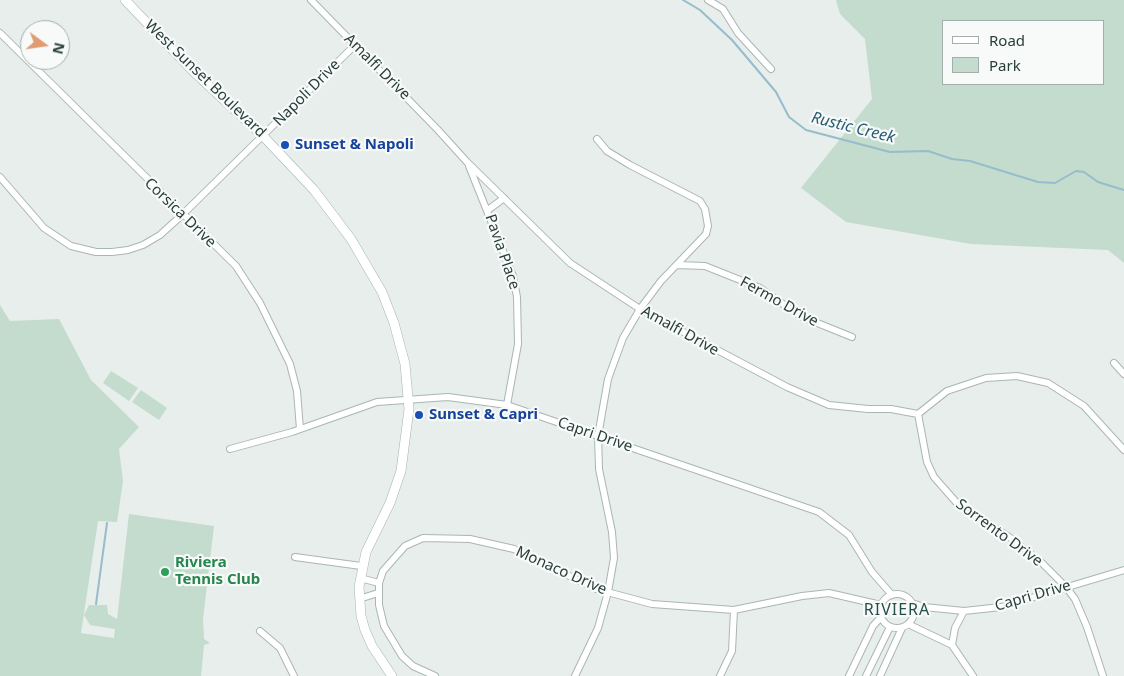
<!DOCTYPE html>
<html>
<head>
<meta charset="utf-8">
<style>
  body { margin:0 }
  #map { position:relative; width:1124px; height:676px; overflow:hidden; background:#e7eeec; font-family:"Noto Sans",sans-serif }
  canvas { display:block }
  .legend { position:absolute; left:942px; top:20px; width:162px; height:65px; box-sizing:border-box; background:#f7faf9; border:1px solid #a4afad; margin:0; padding:6px 9px; list-style:none; font-size:15px; color:#283e3b }
  .legend li { display:flex; align-items:center; gap:10px; height:25px }
  .legend b { width:25px; border:1px solid #a4afad }
  .north { position:absolute; left:20px; top:20px; width:50px; height:50px; box-sizing:border-box; background:#f7faf9; border:1px solid #a4afad; border-radius:50%; rotate:104deg; font-size:14px; font-weight:700; line-height:20px; text-align:center; color:#283e3b }
  .north::after { content:''; display:block; margin:auto; width:18px; height:22px; background:#e19b71; clip-path:polygon(50% 0,100% 100%,50% 72%,0 100%) }
</style>
</head>
<body>
<div id="map">
<canvas width="1124" height="676"></canvas>
<ul class="legend">
<li><b style="height:6px;background:#fff"></b>Road</li>
<li><b style="height:14px;background:#c3dccd"></b>Park</li>
</ul>
<div class="north">N</div>
</div>
<script>
const c = document.querySelector('canvas').getContext('2d');
c.lineJoin = 'round';
function fillPath(path, color) { c.fillStyle = color; c.fill(path, 'evenodd'); }
const shape = rows => new Path2D(rows.map(r => 'M' + r).join(''));
function trace(path, color, width, dash) { c.strokeStyle = color; c.lineWidth = width; c.lineCap = dash ? 'butt' : 'round'; c.setLineDash(dash || []); c.stroke(path); }
function label(font, color, halo, rows, align = 'center') {
  c.font = font + ' "Noto Sans",sans-serif'; c.lineWidth = 4.5; c.setLineDash([]); c.textBaseline = 'middle'; c.strokeStyle = halo; c.fillStyle = color; for (const [text, x, y, turn = 0] of rows) {
    c.save(); c.translate(x, y); c.rotate((+turn || 0) * Math.PI / 180); c.textAlign = isNaN(turn) ? turn : align; if (halo) c.strokeText(text, 0, 0); c.fillText(text, 0, 0); c.restore();
  }
}
const green = shape([
  [836,0,1124,0,1124,263,1108,250,971,244,846,222,801,188,872,99,865,39,840,14],
  [943,21,1103,21,1103,84,943,84],
  [0,305,10,321,59,319,91,380,139,427,119,449,123,481,117,522,98,521,81,633,114,638,115,629,90,625,84,615,89,605,107,605,108,614,117,619,129,514,214,526,203,619,204,639,210,643,204,645,201,676,0,676],
  [111,371,138,388,129,401,103,383],
  [141,390,167,408,159,420,132,402]
]);
const stream = shape([
  [683,0,700,10,732,40,776,92,789,117,806,130,890,152,928,151,952,159,970,161,1038,182,1055,183,1076,171,1084,172,1098,182,1124,190],
  [96,604,107,523]
]);
const minor = shape([
  [311,0,438,130,467,162,570,263,640,309,787,387,829,405,868,409,891,409,918,414,947,391,986,378,1017,376,1048,383,1084,406,1124,450],
  [708,0,723,9,738,33,771,69],
  [0,33,236,266,260,303,290,364,297,391,300,429],
  [469,166,513,276,517,297,518,344,507,405],
  [0,177,44,228,71,246,96,252,112,252,128,250,143,245,160,235,182,215,355,45],
  [488,210,504,198],
  [677,265,705,266,760,288,800,316,852,337],
  [1114,363,1124,374],
  [918,414,927,462,934,477,956,502,1012,539,1042,563,1066,587,1075,599,1087,627,1103,676],
  [230,449,292,432,377,402,448,397,507,405,819,512,849,535,872,572,892,595],
  [295,557,361,566],
  [360,578,379,583],
  '880 611a17 17 0 1 1 34 0a17 17 0 1 1-34 0Z',
  [359,599,378,593],
  [912,603,924,607,964,611,1001,607,1124,570],
  [908,624,952,645,973,676],
  [260,631,280,648,294,676],
  [952,645,955,628,964,611],
  [435,676,413,666,402,656,384,626,379,605,379,583,383,571,405,546,423,538,470,539,514,549,596,589,652,604,734,610,802,596,829,593,881,605],
  [575,676,598,628,608,592,614,558,612,532,599,469,598,436,608,379,623,338,640,309,661,281,706,234,708,226,705,209,700,201,630,165,607,151,597,139],
  [720,676,732,651,734,610],
  [849,676,873,626,881,617],
  [866,676,890,627],
  [880,676,902,628]
]);
const secondary = shape([
  [125,0,194,72,264,137,314,190,351,239,382,292,394,323,405,364,409,409,401,471,390,503,366,552,359,587,361,616,365,630,372,646,392,676]
]);
const markers = [
  [285,145,5,"#1a4fb4"],
  [419,415,5,"#1a4fb4"],
  [165,572,5,"#2e9e5b"]
];
const streetNames = [
  ["Amalfi Drive",377,67,45],
  ["West Sunset Boulevard",205,79,44],
  ["Napoli Drive",307,93,-45],
  ["Corsica Drive",180,213,44],
  ["Pavia Place",502,252,71],
  ["Fermo Drive",779,302,29],
  ["Amalfi Drive",680,331,29],
  ["Capri Drive",595,435,19],
  ["Sorrento Drive",999,533,36],
  ["Monaco Drive",561,571,24],
  ["Capri Drive",1033,596,-16]
];
const transitNames = [
  ["Sunset & Napoli",295,145],
  ["Sunset & Capri",429,415]
];
const leisureNames = [
  ["Riviera",175,563],
  ["Tennis Club",175,580]
];
const waterNames = [
  ["Rustic Creek",853,128,14]
];
const neighbourhoodNames = [
  ["RIVIERA",897,610]
];
fillPath(green, '#c3dccd');
trace(stream, '#97bccb', 2);
trace(minor, '#aab6b3', 8);
trace(secondary, '#a4b5b1', 10);
trace(minor, '#fff', 6);
trace(secondary, '#fff', 9);
for (const [x, y, r, color] of markers) { const dot = new Path2D(); dot.arc(x, y, r, 0, 2 * Math.PI); c.fillStyle = color; c.fill(dot); trace(dot, '#f7faf9', 2); }
label('15px', '#283e3b', '#f7faf9', streetNames);
label('bold 15px', '#164399', '#f7faf9', transitNames, 'left');
label('bold 15px', '#27864d', '#f7faf9', leisureNames, 'left');
label('italic 16px', '#285d73', '#f7faf9', waterNames);
c.letterSpacing = '1px';
label('16px', '#264e49', '#f7faf9', neighbourhoodNames);
c.letterSpacing = '0px';
</script>
</body>
</html>
